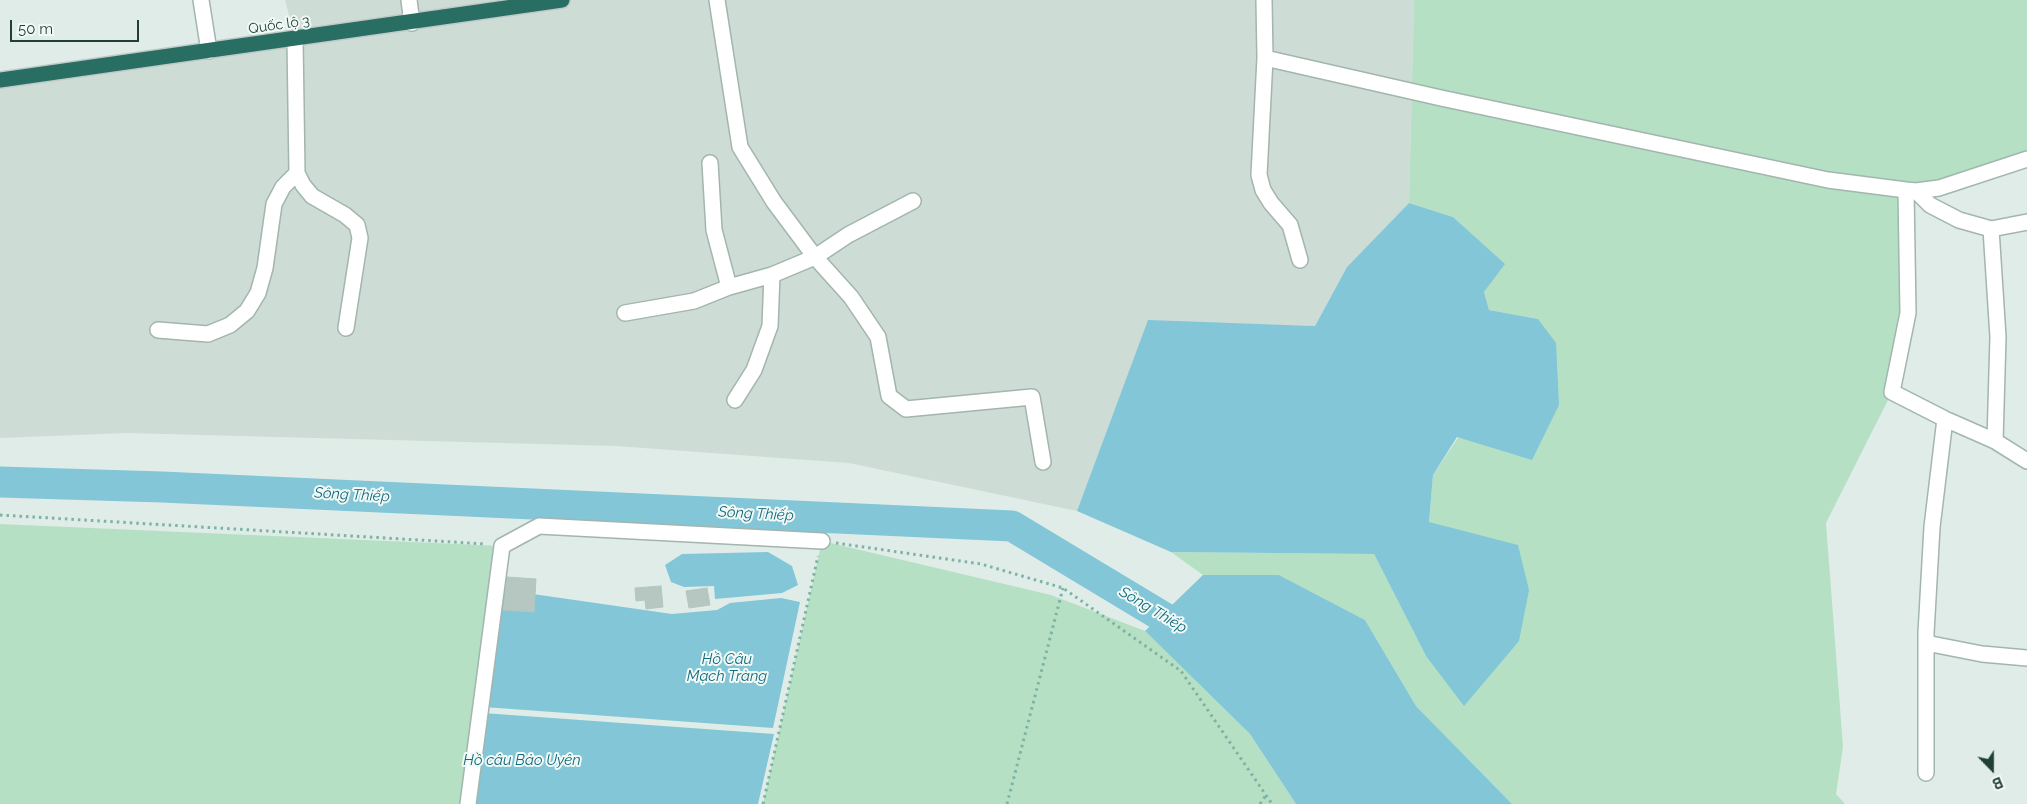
<!DOCTYPE html>
<html>
<head>
<meta charset="utf-8">
<style>
  body { margin:0 }
  #map { position:relative; width:2027px; height:804px; overflow:hidden; background:#e0ece7; font-family:Raleway,sans-serif }
  canvas { display:block }
  .north { position:absolute; left:1967px; top:744px; width:50px; height:50px; -webkit-text-stroke:4px #f1f9f5; paint-order:stroke; rotate:158deg; font-size:14px; font-weight:700; line-height:20px; text-align:center; color:#1f3f37 }
  .north::after { content:''; display:block; margin:auto; width:18px; height:22px; background:#1f3f37; clip-path:polygon(50% 0,100% 100%,50% 72%,0 100%) }
  .scale { position:absolute; left:10px; top:20px; width:129px; height:22px; box-sizing:border-box; border:2px solid #1f3f37; border-top:0; padding-left:6px; font-size:15px; line-height:18px; white-space:nowrap; color:#1f3f37; -webkit-text-stroke:4px #f1f9f5; paint-order:stroke }
</style>
</head>
<body>
<div id="map">
<canvas width="2027" height="804"></canvas>
<div class="north">B</div>
<div class="scale">50 m</div>
</div>
<script>
const c = document.querySelector('canvas').getContext('2d');
c.lineJoin = 'round';
function fillPath(path, color) { c.fillStyle = color; c.fill(path, 'evenodd'); }
const shape = rows => new Path2D(rows.map(r => 'M' + r).join(''));
function trace(path, color, width, dash) { c.strokeStyle = color; c.lineWidth = width; c.lineCap = dash ? 'butt' : 'round'; c.setLineDash(dash || []); c.stroke(path); }
function label(font, color, halo, rows, align = 'center') {
  c.font = font + ' Raleway,sans-serif'; c.lineWidth = 4; c.setLineDash([]); c.textBaseline = 'middle'; c.strokeStyle = halo; c.fillStyle = color; for (const [text, x, y, turn = 0] of rows) {
    c.save(); c.translate(x, y); c.rotate((+turn || 0) * Math.PI / 180); c.textAlign = isNaN(turn) ? turn : align; if (halo) c.strokeText(text, 0, 0); c.fillText(text, 0, 0); c.restore();
  }
}
const built = shape([
  [285,0,1414,0,1409,203,1347,267,1315,326,1148,321,1077,511,849,463,616,446,127,433,0,438,0,80,295,38]
]);
const green = shape([
  [1414,0,2027,0,2027,152,1906,190,1908,313,1892,392,1826,523,1843,747,1836,794,1845,804,1512,804,1416,706,1365,620,1279,575,1203,575,1171,552,1374,554,1426,656,1429,522,1433,475,1538,319,1489,310,1484,292,1504,264,1453,217,1409,203],
  [0,524,502,546,468,804,0,804],
  [822,541,1051,595,1145,631,1250,734,1296,804,763,804]
]);
const water = shape([
  [1409,203,1453,217,1505,264,1484,292,1489,310,1538,319,1556,343,1559,405,1532,460,1457,437,1433,475,1429,522,1518,545,1529,590,1519,641,1464,706,1426,656,1374,554,1171,552,1077,511,1148,320,1315,326,1347,267],
  [768,552,792,566,798,585,782,593,715,599,714,586,684,587,671,582,665,565,682,554],
  [1203,575,1279,575,1365,620,1416,706,1512,804,1296,804,1250,734,1145,631],
  [505,590,672,614,717,610,730,603,781,598,800,602,773,728,484,707],
  [483,713,774,734,758,804,471,804]
]);
const river = shape([
  [0,482,162,487,1012,526,1198,638]
]);
const building = shape([
  [507,577,536,579,534,612,503,610,507,577],
  [661,586,663,607,646,609,645,600,636,601,635,588,661,586],
  [707,588,710,605,689,608,686,591,707,588]
]);
const path = shape([
  [0,515,486,544],
  [836,543,981,564,1063,588,1181,671,1272,804],
  [763,804,818,556],
  [1007,804,1063,588],
  [1260,804,1266,795]
]);
const minor = shape([
  [201,0,209,51],
  [409,0,412,23],
  [717,0,740,147,774,202,815,257,851,297,878,337,889,396,906,409,1032,397,1043,462],
  [1264,0,1265,58,1259,175,1263,190,1271,203,1290,225,1300,260],
  [295,39,297,173,303,185,312,196,345,215,357,225,360,238,346,328],
  [1265,58,1441,98,1828,180,1906,190],
  [2027,159,1939,188,1916,191,1906,190,1908,313,1892,392,1945,419,1995,441,2027,461],
  [710,163,714,230,729,287,772,275,815,257,848,235,913,201],
  [1916,191,1930,205,1959,220,1991,229],
  [625,313,694,301,729,287],
  [158,330,208,334,230,325,247,311,258,293,265,268,274,204,283,187,297,173],
  [735,400,754,370,770,326,772,275],
  [1995,441,1998,337,1991,229,2027,222],
  [1926,643,1982,654,2027,658],
  [1926,773,1926,633,1932,527,1945,419],
  [468,804,502,546,539,526,822,541]
]);
const highway = shape([
  [0,80,562,0]
]);
const streetNames = [
  ["Quốc lộ 3",279,25,-8]
];
const waterNames = [
  ["Sông Thiếp",352,495,3],
  ["Sông Thiếp",756,514,3],
  ["Sông Thiếp",1153,610,31],
  ["Hồ Câu",727,659],
  ["Mạch Tràng",727,676],
  ["Hồ câu Bảo Uyên",522,760]
];
fillPath(built, '#cedcd6');
fillPath(green, '#b6e0c3');
fillPath(water, '#82c6d8');
trace(river, '#82c6d8', 31);
fillPath(building, '#b5c7c0');
trace(building, '#b2c7bf', 1);
trace(minor, '#a2b5af', 18);
trace(highway, '#c0c9c7', 18);
trace(path, '#7db3a5', 3, [2.5, 4]);
trace(minor, '#fff', 15);
trace(highway, '#286e62', 15);
label('14px', '#1f3f37', '#f1f9f5', streetNames);
label('italic 15px', '#136980', '#f1f9f5', waterNames);
</script>
</body>
</html>
